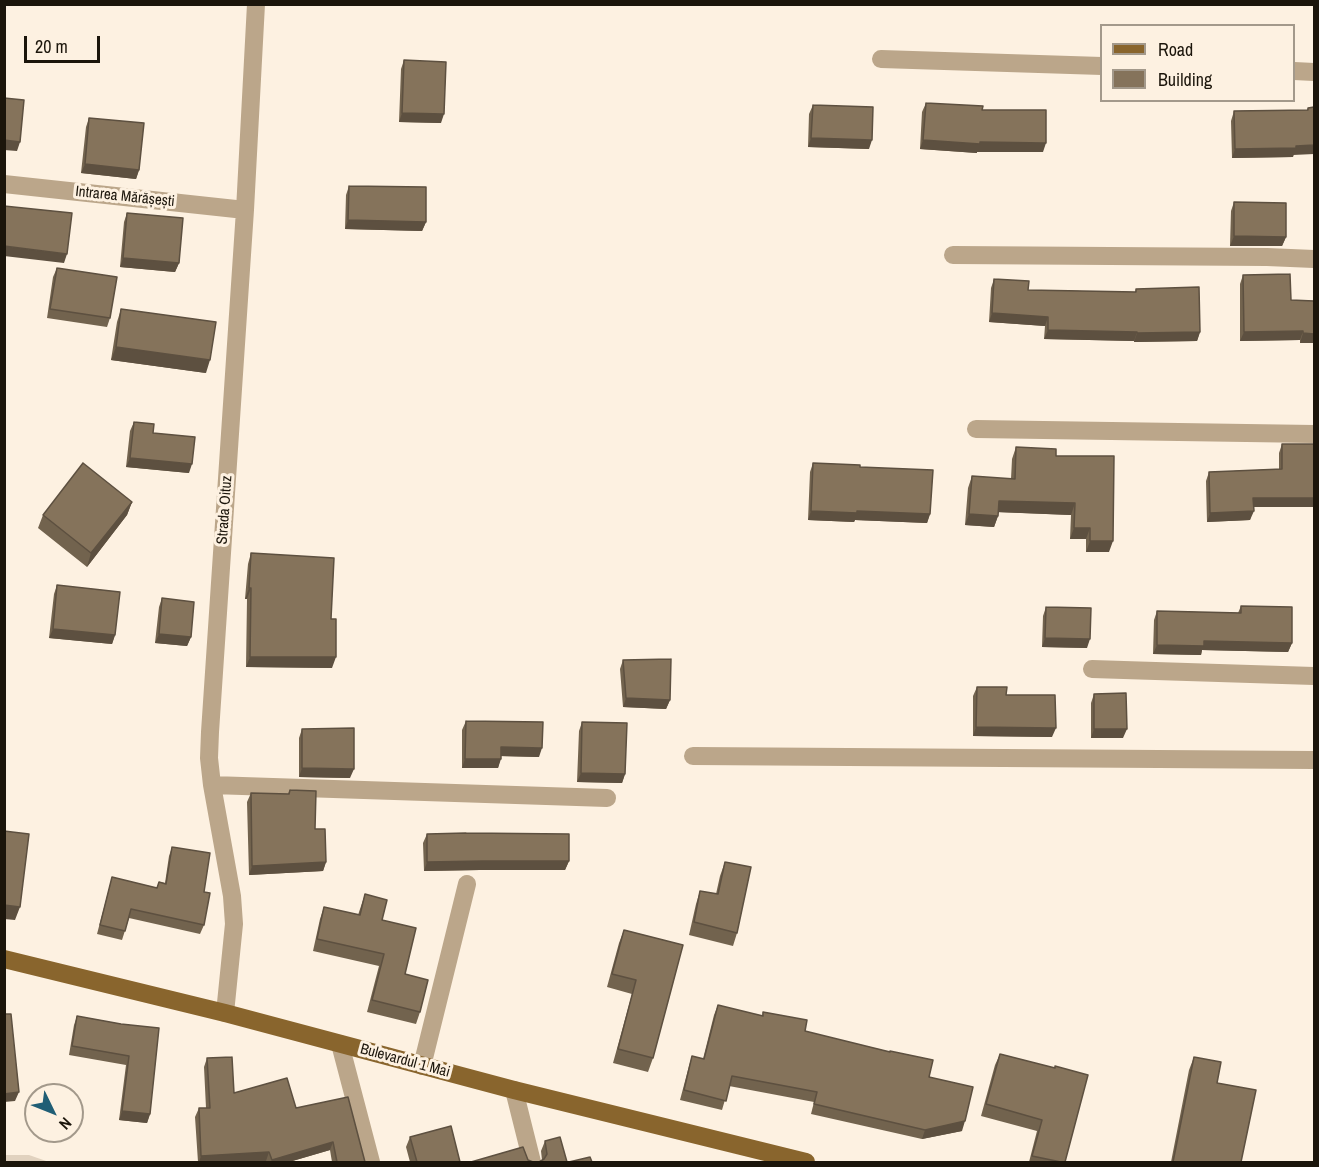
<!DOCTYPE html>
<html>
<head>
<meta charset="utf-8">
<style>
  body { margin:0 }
  #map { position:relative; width:1319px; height:1167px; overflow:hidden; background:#fdf1e1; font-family:"Archivo Narrow",sans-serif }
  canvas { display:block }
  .frame { position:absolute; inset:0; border:6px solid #1b150b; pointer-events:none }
  .legend { position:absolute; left:1100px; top:24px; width:195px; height:78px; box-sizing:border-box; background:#fdf1e1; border:2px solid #a3998b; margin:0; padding:8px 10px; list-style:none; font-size:18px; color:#1b150b }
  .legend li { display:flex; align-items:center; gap:12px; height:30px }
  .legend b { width:30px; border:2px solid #a3998b }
  .north { position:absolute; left:24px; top:1083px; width:60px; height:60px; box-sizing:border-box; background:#fdf1e1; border:2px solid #a3998b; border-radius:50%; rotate:133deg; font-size:16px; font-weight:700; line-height:24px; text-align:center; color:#1b150b }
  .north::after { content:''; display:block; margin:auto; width:21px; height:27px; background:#205e75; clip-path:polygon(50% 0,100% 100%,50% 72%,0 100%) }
  .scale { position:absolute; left:24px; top:36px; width:76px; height:27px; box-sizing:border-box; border:3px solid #1b150b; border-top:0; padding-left:8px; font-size:18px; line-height:21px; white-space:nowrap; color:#1b150b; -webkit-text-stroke:4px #fdf1e1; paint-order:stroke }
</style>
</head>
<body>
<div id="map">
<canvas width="1319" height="1167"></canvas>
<div class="frame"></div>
<ul class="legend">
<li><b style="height:8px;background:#89652d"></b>Road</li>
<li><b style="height:16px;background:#85735b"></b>Building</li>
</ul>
<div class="north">N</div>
<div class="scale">20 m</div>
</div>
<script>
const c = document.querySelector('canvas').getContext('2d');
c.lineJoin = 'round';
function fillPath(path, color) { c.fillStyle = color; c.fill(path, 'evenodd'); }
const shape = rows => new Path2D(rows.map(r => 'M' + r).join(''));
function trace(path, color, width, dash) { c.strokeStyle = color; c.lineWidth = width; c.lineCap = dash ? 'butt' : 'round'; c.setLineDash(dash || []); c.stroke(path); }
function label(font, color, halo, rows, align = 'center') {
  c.font = font + ' "Archivo Narrow",sans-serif'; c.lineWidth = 6; c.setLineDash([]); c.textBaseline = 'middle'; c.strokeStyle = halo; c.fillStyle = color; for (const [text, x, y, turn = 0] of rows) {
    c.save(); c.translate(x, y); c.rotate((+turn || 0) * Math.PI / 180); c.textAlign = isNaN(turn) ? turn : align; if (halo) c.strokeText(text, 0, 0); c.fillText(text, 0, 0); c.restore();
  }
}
const green = shape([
  [5,1155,29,1155,49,1162,5,1162]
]);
const minor = shape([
  [881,59,1102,66],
  [1294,71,1314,72],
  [4,184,245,210],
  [953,255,1267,257,1314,259],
  [976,429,1314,434],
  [1092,669,1314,676],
  [693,756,1314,760],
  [212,785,607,798],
  [225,1013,234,924,232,896,212,785,209,758,210,732,245,210,256,4],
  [340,1044,371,1162],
  [422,1066,467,884],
  [514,1090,532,1162]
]);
const major = shape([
  [4,959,225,1013,514,1090,806,1162]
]);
const wall = shape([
  [404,60,441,123,399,122,401,69],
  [926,103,982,110,1043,152,977,152,977,153,920,149,922,112],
  [813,105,869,149,808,147,809,114],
  [1314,107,1293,157,1232,158,1231,121,1234,111,1307,110,1308,108],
  [89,118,139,170,136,179,81,173,86,127],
  [349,186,426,222,422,231,345,229,346,195],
  [1234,202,1286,237,1282,246,1230,246,1231,211],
  [127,213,179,263,175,272,120,267,124,222],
  [57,268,110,318,107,327,47,318,53,277],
  [1243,275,1291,300,1314,301,1314,343,1300,343,1300,340,1240,341,1240,284],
  [994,279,1028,290,1135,292,1136,289,1200,332,1197,341,1134,342,1134,341,1044,339,1045,326,989,322,991,288],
  [121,309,206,373,111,360,117,322],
  [134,422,153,433,189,473,126,467,130,431],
  [1282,444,1314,444,1253,507,1250,520,1207,522,1206,481,1209,472,1279,469,1279,453],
  [1016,447,1056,456,1109,552,1086,552,1086,539,1070,539,1071,515,998,512,998,516,994,527,965,525,968,488,972,476,1011,479,1012,459],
  [813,463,860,467,930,514,927,523,855,520,854,522,808,520,810,472],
  [132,502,127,515,87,567,38,528,43,515],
  [251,553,332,668,246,667,247,599,245,599,248,564],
  [57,585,115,635,112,644,49,638,54,594],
  [162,598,191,637,187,646,155,643,159,607],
  [1241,606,1292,643,1288,652,1202,650,1201,655,1153,654,1154,620,1157,611,1238,613],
  [1046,607,1087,648,1042,647,1043,616],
  [623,660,670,700,666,709,623,707,620,669],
  [977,687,1006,695,1052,737,973,736,973,696],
  [1094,694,1123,738,1091,738,1091,703],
  [466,721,539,757,501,756,498,768,462,768,462,730],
  [582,722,625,774,622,783,577,782,579,731],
  [302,729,350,778,299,777,299,738],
  [290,790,315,829,326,862,323,871,249,875,247,802,251,793,288,794],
  [427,834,569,861,565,870,480,870,424,871,423,843],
  [172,847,204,892,204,925,200,934,129,918,122,940,97,934,112,877,157,888,159,882,165,883,169,856],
  [725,862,737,933,733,946,689,935,696,904,700,891,716,894,720,876],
  [365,894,382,920,420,1012,416,1024,367,1012,379,966,313,951,320,919,324,907,358,915],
  [624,930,683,945,653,1058,648,1072,613,1063,632,994,607,987,619,943],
  [718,1005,762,1016,763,1012,805,1031,929,1077,962,1131,922,1139,811,1114,814,1102,729,1086,722,1110,680,1100,689,1066,692,1056,703,1059,714,1015],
  [77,1016,121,1024,150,1114,147,1123,119,1120,126,1065,69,1055,74,1025],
  [1000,1054,1055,1068,1065,1162,1029,1162,1037,1131,981,1116,995,1065],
  [1194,1057,1217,1083,1241,1162,1171,1162,1189,1070],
  [207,1058,234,1093,296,1108,365,1162,332,1162,330,1150,289,1162,267,1162,266,1161,234,1162,198,1162,195,1117,199,1108,206,1108,204,1067],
  [410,1137,460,1162,410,1162,406,1147],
  [545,1141,567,1162,471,1162,528,1160,533,1162,539,1162,542,1160,541,1151]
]);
const shadedWall = shape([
  [402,113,444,114,441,123,399,122],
  [811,138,872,140,869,149,808,147],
  [4,140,20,142,17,151,4,150],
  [923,140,980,142,1046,143,1043,152,977,152,977,153,920,149],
  [1314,145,1314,154,1293,155,1293,157,1232,158,1235,149],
  [85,164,139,170,136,179,81,173],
  [348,220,426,222,422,231,345,229],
  [1234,236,1286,237,1282,246,1230,246],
  [4,246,67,254,64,263,4,256],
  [123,258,179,263,175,272,120,267],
  [992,313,1048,317,1045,326,989,322],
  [1048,330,1137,332,1134,341,1044,339],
  [1303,331,1300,340,1240,341,1244,332],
  [1200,332,1197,341,1134,342,1137,333],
  [1303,333,1314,334,1314,343,1300,343],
  [116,347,210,360,206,373,111,360],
  [130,458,192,464,189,473,126,467],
  [1253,498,1314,498,1314,507,1250,507],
  [999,501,1075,503,1071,515,995,512],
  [132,502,127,515,87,567,91,553],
  [811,511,857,511,930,514,927,523,855,520,854,522,808,520],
  [1254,511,1250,520,1207,522,1210,513],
  [969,514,998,516,994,527,965,525],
  [1074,528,1090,528,1086,539,1070,539],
  [1090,541,1113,541,1109,552,1086,552],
  [249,588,251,588,247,599,245,599],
  [53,629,115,635,112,644,49,638],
  [159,634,191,637,187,646,155,643],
  [1045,638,1090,639,1087,648,1042,647],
  [1204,641,1292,643,1288,652,1202,650,1201,655,1153,654,1157,645],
  [250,657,336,657,332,668,246,667],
  [626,698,670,700,666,709,623,707],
  [976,727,1056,728,1052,737,973,736],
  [1094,729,1127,729,1123,738,1091,738],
  [501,747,542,748,539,757,498,756],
  [465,759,501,759,498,768,462,768],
  [302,768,354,769,350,778,299,777],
  [581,773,625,774,622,783,577,782],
  [483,861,569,861,565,870,480,870,424,871,427,862],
  [326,862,323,871,249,875,252,866],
  [4,905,20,907,15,920,4,919],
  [19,1092,15,1101,4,1102,4,1094],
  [122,1111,150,1114,147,1123,119,1120],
  [965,1121,962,1131,922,1139,925,1130],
  [333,1142,330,1150,289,1162,271,1162,272,1160],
  [269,1152,266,1161,234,1162,199,1162,201,1156]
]);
const building = shape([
  [404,60,446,62,444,114,402,113,404,60],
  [4,98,24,100,20,142,4,140,4,98],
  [926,103,983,106,982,110,1046,110,1046,143,980,142,980,144,923,140,926,103],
  [813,105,873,107,872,140,811,138,813,105],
  [1314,107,1314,145,1296,146,1296,148,1235,149,1234,111,1308,110,1308,108,1314,107],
  [89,118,144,123,139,170,85,164,89,118],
  [349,186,426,187,426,222,348,220,349,186],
  [1234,202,1286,203,1286,237,1234,236,1234,202],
  [4,206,72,213,67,254,4,246,4,206],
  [127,213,183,218,179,263,123,258,127,213],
  [57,268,117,277,110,318,50,309,57,268],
  [1290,274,1291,300,1314,301,1314,334,1303,333,1303,331,1244,332,1243,275,1290,274],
  [994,279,1029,281,1028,290,1136,292,1136,289,1199,287,1200,332,1137,333,1137,332,1048,330,1048,317,992,313,994,279],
  [121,309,216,322,210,360,116,347,121,309],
  [134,422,154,424,153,433,195,437,192,464,130,458,134,422],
  [1282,444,1314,444,1314,498,1253,498,1254,511,1210,513,1209,472,1282,469,1282,444],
  [1016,447,1056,449,1056,456,1114,456,1113,541,1090,541,1090,528,1074,528,1075,503,999,501,998,516,969,514,972,476,1015,479,1016,447],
  [83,463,132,502,91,553,43,515,83,463],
  [813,463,860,465,860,467,933,470,930,514,857,511,857,513,811,511,813,463],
  [251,553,334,558,331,619,336,619,336,657,250,657,251,588,249,588,251,553],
  [57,585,120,592,115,635,53,629,57,585],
  [162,598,194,602,191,637,159,634,162,598],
  [1241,606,1292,607,1292,643,1204,641,1204,646,1157,645,1157,611,1241,613,1241,606],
  [1046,607,1091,608,1090,639,1045,638,1046,607],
  [671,659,670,700,626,698,623,660,671,659],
  [977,687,1007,687,1006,695,1055,695,1056,728,976,727,977,687],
  [1126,693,1127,729,1094,729,1094,694,1126,693],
  [466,721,543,722,542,748,501,747,501,759,465,759,466,721],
  [582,722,627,723,625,774,581,773,582,722],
  [354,728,354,769,302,768,302,729,354,728],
  [290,790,316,791,315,829,325,829,326,862,252,866,251,793,289,794,290,790],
  [4,831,29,834,20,907,4,905,4,831],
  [466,833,569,834,569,861,483,861,427,862,427,834,466,833],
  [172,847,210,853,204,892,210,893,204,925,131,909,125,931,100,925,112,877,157,888,159,882,166,884,172,847],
  [725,862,751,867,737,933,694,922,700,891,718,894,725,862],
  [365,894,387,900,382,920,416,928,405,974,428,980,420,1012,372,1000,384,954,317,939,324,907,360,915,365,894],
  [624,930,683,945,653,1058,618,1049,636,980,612,974,624,930],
  [718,1005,763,1016,763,1012,807,1020,805,1031,890,1052,890,1051,933,1060,929,1077,973,1087,965,1121,925,1130,814,1104,817,1092,732,1076,726,1101,684,1090,692,1056,704,1059,718,1005],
  [4,1014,11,1014,19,1092,4,1094,4,1014],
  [77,1016,121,1024,159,1028,150,1114,122,1111,129,1056,72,1046,77,1016],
  [1000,1054,1055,1068,1055,1066,1088,1075,1065,1162,1061,1162,1032,1156,1042,1120,986,1104,1000,1054],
  [232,1057,234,1093,287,1078,296,1108,348,1097,365,1162,337,1162,333,1142,272,1160,269,1152,201,1156,199,1108,210,1108,207,1058,232,1057],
  [1194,1057,1221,1062,1217,1083,1256,1090,1241,1162,1173,1162,1194,1057],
  [451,1126,460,1162,417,1162,410,1137,451,1126],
  [560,1137,567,1162,471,1162,523,1147,528,1160,533,1162,539,1162,544,1159,547,1154,545,1141,560,1137],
  [590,1157,592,1162,569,1162,590,1157]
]);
const streetNames = [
  ["Intrarea Mărășești",125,197,6],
  ["Strada Oituz",225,510,-86],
  ["Bulevardul 1 Mai",405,1061,15]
];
fillPath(green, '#e1d2bf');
trace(minor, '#bba68a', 18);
trace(major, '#89652d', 18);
fillPath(wall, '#72634e');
fillPath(shadedWall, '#5d5040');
fillPath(building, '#85735b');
trace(building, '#5d5040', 1.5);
label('15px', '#1b150b', '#fdf1e1', streetNames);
</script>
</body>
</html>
